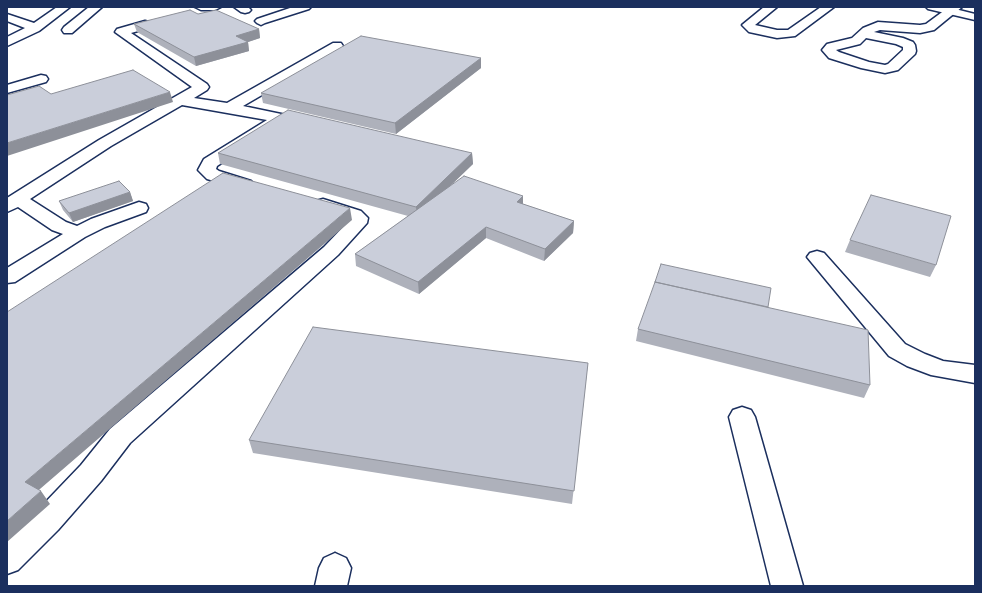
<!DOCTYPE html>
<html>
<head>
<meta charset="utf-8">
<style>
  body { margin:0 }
  #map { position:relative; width:982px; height:593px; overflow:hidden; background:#fff; font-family:Kalam,sans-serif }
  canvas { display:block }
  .frame { position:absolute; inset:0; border:8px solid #1b2f5e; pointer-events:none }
</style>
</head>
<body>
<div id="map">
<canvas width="982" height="593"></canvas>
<div class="frame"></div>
</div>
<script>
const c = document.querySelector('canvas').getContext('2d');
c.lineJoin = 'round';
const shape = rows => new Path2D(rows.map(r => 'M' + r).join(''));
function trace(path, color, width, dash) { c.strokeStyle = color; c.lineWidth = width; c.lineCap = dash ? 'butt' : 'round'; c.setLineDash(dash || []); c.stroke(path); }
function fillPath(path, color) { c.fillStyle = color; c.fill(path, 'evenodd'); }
const minor = shape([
  [57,7,70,7,39,31,7,46,7,37,25,28,7,21,7,14,34,23,57,7],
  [89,7,102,7,72,33,64,33,62,30,64,27,89,7],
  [195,7,221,7,215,10,201,10,195,7],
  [234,7,248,7,251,10,249,12,245,13,241,12,234,7],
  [293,7,311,7,309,9,265,23,261,25,257,23,255,21,257,19,293,7],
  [764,7,777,7,755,25,777,30,788,30,821,7,834,7,795,36,777,38,749,32,742,25,764,7],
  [949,7,962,7,934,30,920,33,880,30,874,32,903,38,913,42,915,45,916,51,915,54,898,70,885,73,861,68,829,58,822,50,827,44,852,38,863,28,878,22,920,25,926,24,949,7],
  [866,38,896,44,903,47,903,50,888,64,885,65,869,62,839,52,836,50,860,44,866,38],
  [145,21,149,22,151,25,149,28,131,33,207,84,209,87,207,90,194,98,227,103,333,43,341,43,343,46,341,49,243,106,286,115,289,118,286,121,217,166,216,169,219,171,251,181,254,185,251,189,245,190,207,179,198,170,204,159,267,120,182,105,111,146,30,199,66,222,77,226,91,219,139,202,146,204,148,208,146,212,105,227,85,237,15,282,7,283,7,268,63,234,52,230,18,207,7,212,7,198,99,140,192,87,115,32,117,29,145,21],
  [41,75,46,76,48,79,46,82,7,93,7,85,41,75],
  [323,199,361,211,368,218,367,223,338,255,130,443,101,481,58,530,18,570,7,574,7,539,36,512,81,465,110,429,324,247,348,222,347,219,316,209,314,205,316,201,323,199],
  [817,251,824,253,905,344,925,354,943,361,975,365,975,383,931,375,907,366,889,356,807,257,810,253,817,251],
  [742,407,751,410,755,417,803,586,771,586,729,417,733,410,742,407],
  [335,553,346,558,351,568,347,586,315,586,319,568,324,558,335,553]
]);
const major = shape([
  [926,7,947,7,975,14,975,20,928,9,926,7]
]);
const wall = shape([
  [198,14,259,29,260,38,248,42,249,51,196,66,137,32,134,24],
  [481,58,481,68,396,134,263,103,261,93],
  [218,153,472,153,473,164,450,186,523,204,574,221,573,233,544,261,486,238,419,294,356,266,355,254,408,216,220,164],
  [130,192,133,201,73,222,63,210,59,201],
  [850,240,936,265,930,277,845,252],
  [768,307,870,385,864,398,636,341,638,329],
  [588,363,572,504,253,453,249,440]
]);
const shadedWall = shape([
  [259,29,260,38,248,42,249,51,196,66,194,57,236,36],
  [481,58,481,68,396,134,395,123],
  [170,92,173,102,7,156,7,143],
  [472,153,473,164,417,218,416,207],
  [130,192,133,201,73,222,69,213],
  [523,196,523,208,517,202],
  [350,208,352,220,33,495,25,482],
  [574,221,573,233,544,261,545,249],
  [486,227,486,238,419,294,418,282],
  [41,491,50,504,7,542,7,521]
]);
const building = shape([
  [190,10,198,14,216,10,259,29,236,36,248,42,194,57,134,24,190,10],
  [361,36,481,58,395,123,261,93,361,36],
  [133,70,170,92,7,143,7,95,39,86,51,94,133,70],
  [288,110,472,153,416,207,218,153,288,110],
  [223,173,350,208,25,482,41,491,7,521,7,312,223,173],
  [464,176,523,196,517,202,574,221,545,249,486,227,418,282,355,254,464,176],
  [119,181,130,192,69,213,59,201,119,181],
  [871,195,951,216,936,265,850,240,871,195],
  [661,264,771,288,768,307,655,282,661,264],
  [655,282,868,330,870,385,638,329,655,282],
  [313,327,588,363,574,491,249,440,313,327]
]);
trace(minor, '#1b2f5e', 3);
trace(major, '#1b2f5e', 3);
fillPath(minor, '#fff');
fillPath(major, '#fff');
fillPath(wall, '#aeb1bb');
fillPath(shadedWall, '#8d9099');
fillPath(building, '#caceda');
trace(building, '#8d9099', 1);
</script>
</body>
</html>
